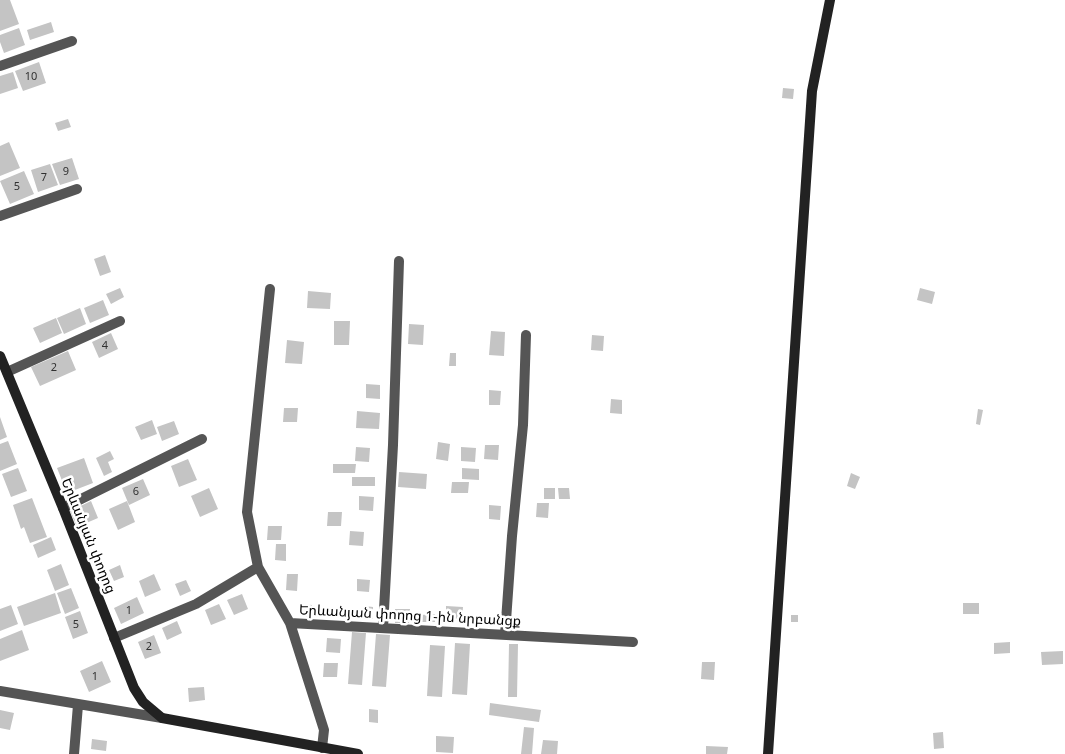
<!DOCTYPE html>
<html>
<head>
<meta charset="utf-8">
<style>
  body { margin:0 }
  canvas { display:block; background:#fff }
</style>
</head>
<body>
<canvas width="1065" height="754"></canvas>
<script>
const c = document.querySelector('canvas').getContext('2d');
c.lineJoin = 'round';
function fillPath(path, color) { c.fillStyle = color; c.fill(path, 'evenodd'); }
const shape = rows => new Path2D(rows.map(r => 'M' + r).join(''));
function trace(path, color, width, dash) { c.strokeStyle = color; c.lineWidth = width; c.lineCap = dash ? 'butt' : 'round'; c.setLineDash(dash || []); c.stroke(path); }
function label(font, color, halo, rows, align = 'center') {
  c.font = font + ' "Noto Sans","Noto Sans Armenian",sans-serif'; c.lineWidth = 5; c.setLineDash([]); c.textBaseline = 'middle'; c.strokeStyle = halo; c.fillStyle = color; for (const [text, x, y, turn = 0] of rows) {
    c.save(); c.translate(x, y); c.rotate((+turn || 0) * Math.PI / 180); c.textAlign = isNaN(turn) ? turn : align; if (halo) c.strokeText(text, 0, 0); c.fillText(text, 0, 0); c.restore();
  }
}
const building = shape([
  [0,0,10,0,19,24,0,31],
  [51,22,54,32,30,40,27,30],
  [19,28,25,45,4,53,0,42,0,35],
  [39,62,46,83,23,91,15,71],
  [13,72,18,88,0,94,0,76],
  [783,88,794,89,793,99,782,98],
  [68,119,71,127,58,131,55,123],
  [9,142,20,168,0,176,0,146],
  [72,158,79,179,60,185,52,164],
  [50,164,58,185,38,192,31,170],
  [24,171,34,194,10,204,0,181],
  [105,255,111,272,100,276,94,259],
  [120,288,124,297,111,304,106,294],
  [920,288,935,292,932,304,917,300],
  [308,291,331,293,330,309,307,308],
  [103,300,109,315,90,323,84,308],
  [80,308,86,324,64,334,57,318],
  [56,318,62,333,40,343,33,328],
  [334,321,350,321,349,345,334,345],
  [409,324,424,325,423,345,408,344],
  [491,331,505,332,504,356,489,355],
  [111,333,118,349,99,358,92,342],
  [592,335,604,336,603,351,591,350],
  [287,340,304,342,302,364,285,363],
  [68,351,76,370,40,386,31,367],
  [450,353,456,353,456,366,449,366],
  [366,384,380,385,380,399,366,398],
  [489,390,501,391,500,405,489,405],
  [611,399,622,400,622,414,610,413],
  [284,408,298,408,297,422,283,422],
  [978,409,983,410,980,425,976,424],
  [357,411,380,413,379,429,356,428],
  [0,417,7,437,0,440],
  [152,420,157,434,141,440,135,427],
  [174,421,179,434,162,441,157,427],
  [8,441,17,464,0,471,0,444],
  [438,442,450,444,448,461,436,459],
  [485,445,499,445,498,460,484,459],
  [356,447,370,448,369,462,355,461],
  [461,447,476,448,475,462,461,461],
  [110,451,114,459,108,462,112,472,104,476,96,458],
  [84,458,93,483,67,493,57,468],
  [188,459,197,480,179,487,171,466],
  [333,464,356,464,355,473,333,473],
  [18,468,27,491,11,497,2,474],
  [462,468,479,469,479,480,462,479],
  [399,472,427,474,426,489,398,487],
  [851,473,860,477,855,489,847,486],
  [352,477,375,477,375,486,352,486],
  [143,479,150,495,129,505,122,488],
  [452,482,469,482,468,493,451,493],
  [209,488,218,509,200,517,191,496],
  [544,488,555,488,555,499,544,499],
  [558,488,569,488,570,499,559,499],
  [359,496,374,497,373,511,359,510],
  [32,498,47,537,30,543,24,527,21,529,13,505],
  [91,501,98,518,77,527,70,511],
  [127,501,135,522,118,530,109,509],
  [537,503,549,503,548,518,536,517],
  [489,505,501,506,500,520,489,519],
  [328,512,342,512,341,526,327,526],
  [268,526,282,526,281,540,267,540],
  [350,531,364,532,363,546,349,545],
  [51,537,56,550,38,558,33,545],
  [276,544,286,544,286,561,275,560],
  [61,564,69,585,55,591,47,570],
  [120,565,124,577,114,581,109,570],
  [154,574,161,590,145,597,139,581],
  [287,574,298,574,297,591,286,590],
  [357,579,370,580,369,592,357,591],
  [186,580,191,591,180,596,175,584],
  [71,588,79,608,65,614,57,593],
  [55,593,61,613,24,626,17,607],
  [242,594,248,609,234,615,227,600],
  [137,597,144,613,121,624,114,608],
  [963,603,979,603,979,614,963,614],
  [219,604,226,619,211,625,205,610],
  [302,604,312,605,311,617,301,616],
  [11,605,18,624,0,631,0,609],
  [364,606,373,607,373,619,363,618],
  [446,606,463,607,462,619,446,618],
  [395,609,410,609,409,623,395,623],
  [80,611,88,633,73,639,65,617],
  [435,614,435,622,420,622,420,615],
  [791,615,798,615,798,622,791,622],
  [177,621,182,633,167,640,162,628],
  [22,630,29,650,0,661,0,639],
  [352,632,366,633,362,685,348,684],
  [376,634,390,635,386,687,372,686],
  [154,635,161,653,145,659,138,642],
  [327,638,341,639,340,653,326,652],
  [1010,642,1010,653,994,654,994,643],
  [455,643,470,644,467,695,452,694],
  [509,644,518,644,517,697,508,697],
  [430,645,445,646,442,697,427,696],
  [1063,651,1063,664,1042,665,1041,652],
  [102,661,111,682,89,692,80,671],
  [702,662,715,662,714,680,701,679],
  [324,663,338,663,337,677,323,677],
  [204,687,205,700,189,702,188,688],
  [490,703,541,710,539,722,489,715],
  [369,709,378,710,378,723,369,722],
  [0,710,14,713,10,730,0,728],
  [524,727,534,728,532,754,521,754],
  [943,732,944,748,934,749,933,733],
  [436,736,454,737,453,753,436,752],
  [92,739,107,741,106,751,91,749],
  [543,740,558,741,557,754,541,754],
  [706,746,728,747,727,754,706,754]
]);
const minor = shape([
  [0,66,72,41],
  [0,216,77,189],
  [270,289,247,512,258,567,290,623,324,730,322,748],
  [7,372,120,321],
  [63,508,202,439],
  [290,623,633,642],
  [383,628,393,445,399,261],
  [505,635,512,536,523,425,526,335],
  [114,638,196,604,258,567],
  [0,691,162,718],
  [74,754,78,705]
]);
const secondary = shape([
  [0,356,63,508,134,688,143,702,162,718,358,754],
  [768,754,812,91,830,0]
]);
const numberNames = [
  ["10",31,77],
  ["9",66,172],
  ["7",44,178],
  ["5",17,187],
  ["4",105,346],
  ["2",54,368],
  ["6",136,492],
  ["1",129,611],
  ["5",76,625],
  ["2",149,647],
  ["1",95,677]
];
const streetNames = [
  ["Երևանյան փողոց",88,536,68],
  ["Երևանյան փողոց 1-ին նրբանցք",410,616,3]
];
fillPath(building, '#c4c4c4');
trace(minor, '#555', 10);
trace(secondary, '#222', 10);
label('11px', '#313131', null, numberNames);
label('14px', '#000', '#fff', streetNames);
</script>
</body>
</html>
